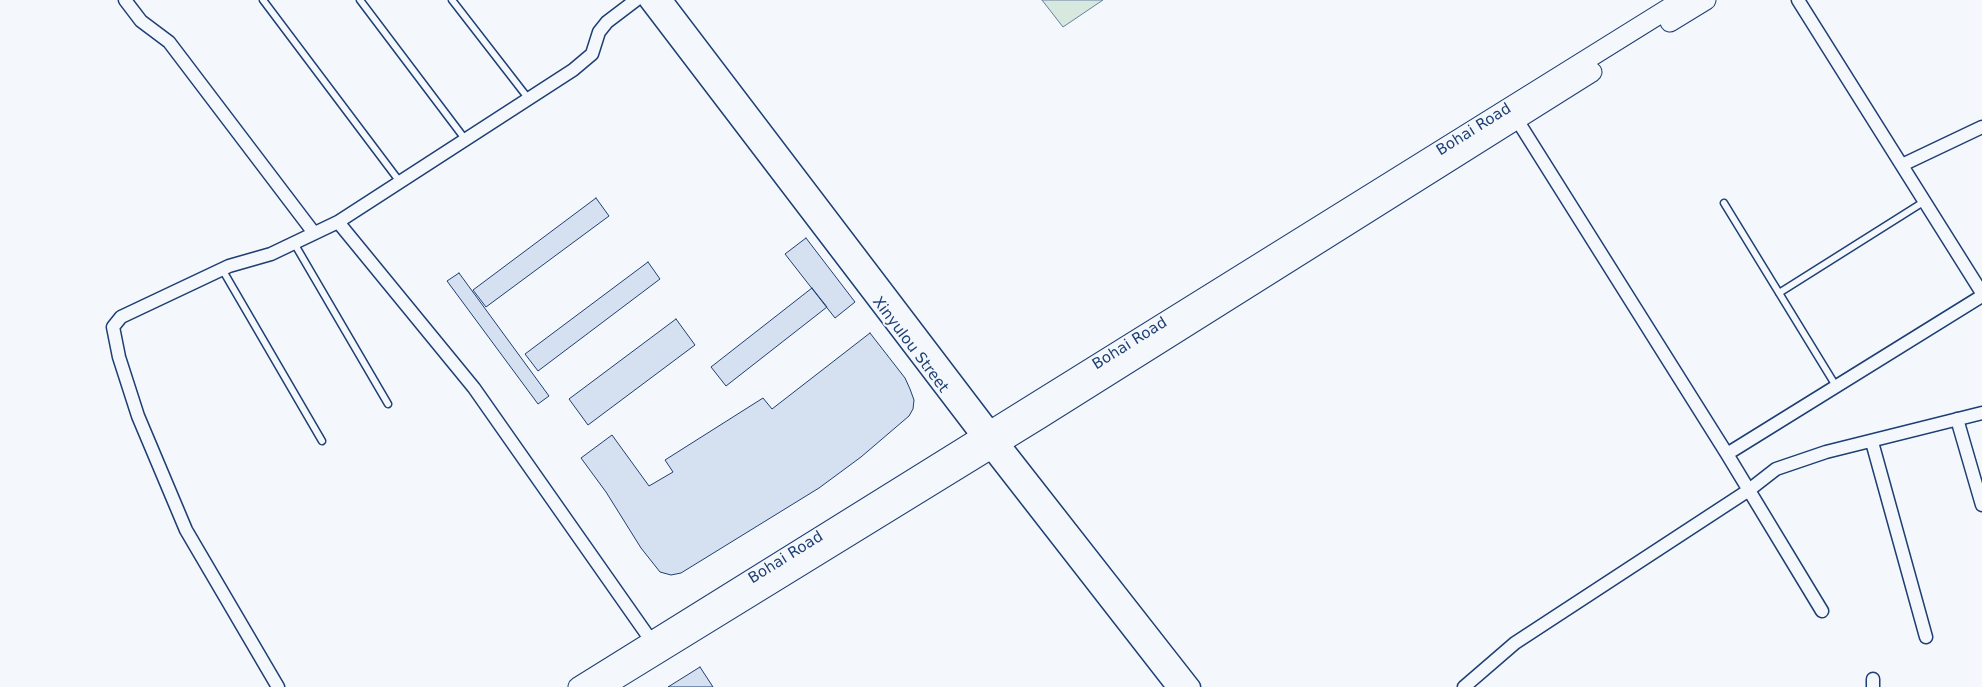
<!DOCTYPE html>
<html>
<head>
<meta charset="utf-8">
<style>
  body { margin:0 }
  canvas { display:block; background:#f4f7fb }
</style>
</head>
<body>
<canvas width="1982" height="687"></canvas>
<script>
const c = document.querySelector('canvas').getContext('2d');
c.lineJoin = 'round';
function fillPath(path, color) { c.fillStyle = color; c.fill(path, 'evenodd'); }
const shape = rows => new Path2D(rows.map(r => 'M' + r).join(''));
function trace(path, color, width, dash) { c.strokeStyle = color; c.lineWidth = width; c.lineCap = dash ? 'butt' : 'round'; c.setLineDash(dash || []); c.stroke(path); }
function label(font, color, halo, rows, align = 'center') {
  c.font = font + ' "DejaVu Sans",sans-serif'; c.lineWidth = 4; c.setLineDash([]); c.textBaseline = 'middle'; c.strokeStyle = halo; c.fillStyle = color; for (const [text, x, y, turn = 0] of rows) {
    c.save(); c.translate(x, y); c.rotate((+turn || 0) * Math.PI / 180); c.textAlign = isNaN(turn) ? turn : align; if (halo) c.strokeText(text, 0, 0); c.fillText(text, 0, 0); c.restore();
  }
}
const green = shape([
  [1042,0,1103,0,1063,27,1042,0]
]);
const building = shape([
  [596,198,609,216,486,307,473,290,596,198],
  [806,238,855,302,835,318,785,254,806,238],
  [648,262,660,279,538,371,525,354,648,262],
  [459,273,549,396,538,404,447,281,459,273],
  [812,288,827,307,726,386,711,367,812,288],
  [676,319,695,345,588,425,569,399,676,319],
  [870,333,905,378,910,389,914,400,913,409,909,416,861,457,819,488,681,573,671,575,660,572,641,548,606,492,581,458,612,435,649,486,673,472,665,460,763,398,772,409,870,333],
  [700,667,713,687,668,687,700,667]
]);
const service = shape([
  [263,0,400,182],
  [360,0,465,139],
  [452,0,528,98],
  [1724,203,1836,386],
  [294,243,388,404],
  [222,269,322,441],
  [1779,293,1925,201]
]);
const minor = shape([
  [125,0,141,21,169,42,314,233],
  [1798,0,1982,293],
  [1514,115,1727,454,1822,611],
  [1902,165,1982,127],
  [338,222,474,388,655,646],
  [1957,419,1982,505],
  [1872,442,1926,637],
  [1727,454,1982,296],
  [1873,679,1873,687],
  [278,687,186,530,138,416,119,357,113,327,121,317,229,266,271,254,338,222,573,70,592,54,599,32,607,22,636,0],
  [1464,687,1515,643,1749,490,1776,469,1826,452,1982,413]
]);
const tertiary = shape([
  [647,0,981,438,1175,687],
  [664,0,1001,443,1192,687]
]);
const secondary = shape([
  [1670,22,1706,0],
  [578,687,1682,0],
  [604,687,1040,419,1592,72]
]);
const streetNames = [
  ["Bohai Road",1474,130,-32],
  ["Bohai Road",1130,344,-32],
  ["Xinyulou Street",910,345,53],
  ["Bohai Road",786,558,-32]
];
fillPath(green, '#d7e8df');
trace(green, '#687fa3', 1);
fillPath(building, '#d5e0f0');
trace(building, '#1d3f73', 1);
trace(service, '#1d3f73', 9);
trace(minor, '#1d3f73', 15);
trace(tertiary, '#1d3f73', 19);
trace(secondary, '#1d3f73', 21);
trace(service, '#f4f7fb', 6);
trace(minor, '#f4f7fb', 12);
trace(tertiary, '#f4f7fb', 16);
trace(secondary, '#f4f7fb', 19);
label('15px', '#1d3f73', '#f4f7fb', streetNames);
</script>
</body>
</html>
